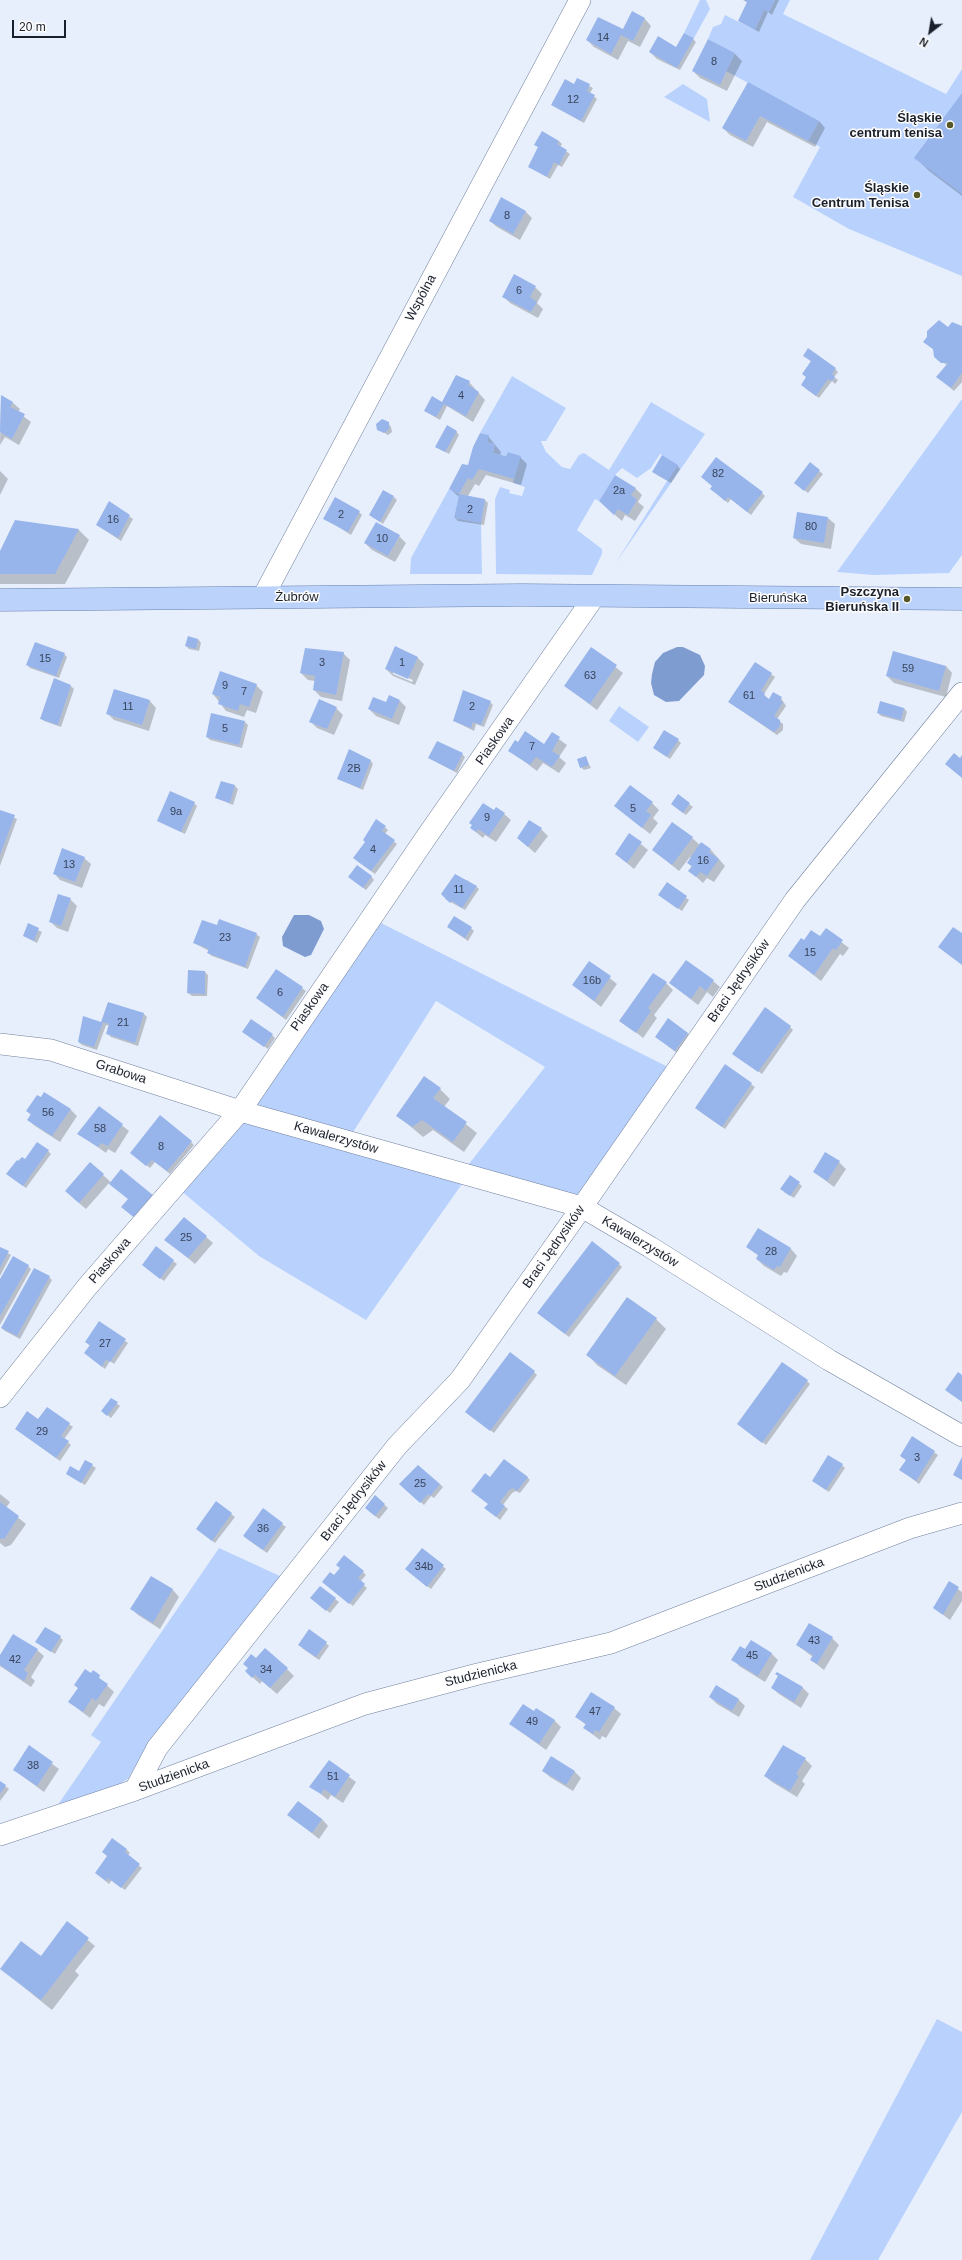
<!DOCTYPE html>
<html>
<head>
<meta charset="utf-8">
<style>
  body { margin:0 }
  #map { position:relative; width:962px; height:2260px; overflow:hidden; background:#e8effc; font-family:Helvetica,sans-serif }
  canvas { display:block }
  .north { position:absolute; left:910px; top:12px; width:40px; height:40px; -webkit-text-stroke:3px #fcfcfc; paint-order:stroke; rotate:211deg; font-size:11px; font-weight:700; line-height:16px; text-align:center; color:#191f2b }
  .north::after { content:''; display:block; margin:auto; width:14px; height:18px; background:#191f2b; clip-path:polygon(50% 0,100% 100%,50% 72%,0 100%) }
  .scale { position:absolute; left:12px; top:20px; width:54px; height:18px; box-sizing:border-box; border:2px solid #191f2b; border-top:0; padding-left:5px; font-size:12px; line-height:14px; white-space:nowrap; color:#191f2b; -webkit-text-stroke:3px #fcfcfc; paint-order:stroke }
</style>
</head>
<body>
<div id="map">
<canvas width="962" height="2260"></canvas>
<div class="north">N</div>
<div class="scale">20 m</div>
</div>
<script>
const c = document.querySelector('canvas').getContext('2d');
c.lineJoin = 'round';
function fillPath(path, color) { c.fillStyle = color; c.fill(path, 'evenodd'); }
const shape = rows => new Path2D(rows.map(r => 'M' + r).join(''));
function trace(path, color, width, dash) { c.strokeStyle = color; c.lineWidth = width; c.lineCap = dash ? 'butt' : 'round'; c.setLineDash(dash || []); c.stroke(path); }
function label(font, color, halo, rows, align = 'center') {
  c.font = font + ' Helvetica,sans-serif'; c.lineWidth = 3; c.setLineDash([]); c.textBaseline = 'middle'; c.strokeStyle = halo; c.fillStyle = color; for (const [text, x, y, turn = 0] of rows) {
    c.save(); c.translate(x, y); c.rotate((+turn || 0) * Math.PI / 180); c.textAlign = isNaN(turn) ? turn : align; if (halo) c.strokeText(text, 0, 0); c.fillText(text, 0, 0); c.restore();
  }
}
const green = shape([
  [700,0,706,0,710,9,694,38,684,33],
  [775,0,790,0,783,14,946,94,962,69,962,276,849,229,793,197,820,147,808,141,819,121,726,71,735,53,708,39,713,27,721,24,725,15,755,30,764,10,769,12],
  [683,84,707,99,710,122,664,97],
  [512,376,566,408,546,441,541,441,546,452,562,467,570,469,579,455,584,453,609,470,651,402,705,434,615,564,677,465,660,454,651,468,637,478,622,468,615,475,599,501,595,499,577,530,602,549,602,554,592,575,496,574,495,499,500,487,510,490,509,493,522,496,525,487,513,483,520,456,508,452,506,456,493,453,495,444,487,442,488,435,480,433],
  [962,399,962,555,949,573,873,575,837,572],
  [449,489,459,494,454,518,481,523,482,574,410,574,411,558],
  [619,706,649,727,638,742,609,721],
  [377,921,670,1068,580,1202,465,1169,545,1067,436,1001,350,1137,249,1108],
  [243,1115,462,1184,366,1320,259,1256,180,1190],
  [219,1548,282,1577,148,1743,128,1779,118,1785,55,1809,101,1742,91,1735],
  [937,2019,962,2032,962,2112,878,2260,810,2260]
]);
const water = shape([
  [677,647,683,647,700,655,705,666,704,675,679,701,666,702,654,695,651,683,652,674,655,662,663,653],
  [294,915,309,915,321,921,324,929,311,955,305,957,283,946,282,937]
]);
const shadow = shape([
  [743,0,779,0,772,15,768,12,759,32,739,21,748,3],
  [632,12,645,19,651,26,640,47,628,41,618,60,594,47,587,40,623,30],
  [693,39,696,42,680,70,657,59,650,52,676,48],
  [708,41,735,54,742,61,727,91,700,78,693,71],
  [577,79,593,88,590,93,597,99,584,123,552,105,574,85],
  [748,84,819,121,825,128,815,147,767,122,753,147,730,135,723,128],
  [962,95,962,196,929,171,915,157],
  [559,141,562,144,560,147,570,154,562,167,558,165,550,179,529,166,539,148,536,145],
  [525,211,532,218,520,240,497,227,490,221],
  [535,287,542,294,537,303,543,309,538,318,510,303,503,296],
  [962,327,962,382,954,391,941,380,947,365,939,360,933,349,924,342,949,329],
  [807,358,835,369,838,372,834,377,838,380,835,384,832,381,819,398,805,388,812,362],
  [469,382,485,400,473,422,447,406,440,420,425,411,442,403],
  [1,397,13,403,20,409,18,412,31,422,19,445,5,437,0,445],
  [388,423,391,427,392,432,388,435,378,429],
  [456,431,459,435,449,454,436,447],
  [488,436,501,452,500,456,520,457,527,464,521,485,486,475,479,486,475,484,468,496,485,500,488,503,484,525,458,521,455,518,459,497,450,489,468,467],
  [810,464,823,474,808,493,799,486],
  [677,465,680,469,671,483,657,475],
  [0,471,8,479,0,495],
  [635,488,642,495,638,502,644,507,635,521,625,515,622,521,607,508],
  [711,489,762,493,765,496,751,515,731,499,728,503],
  [394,497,397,500,383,524,370,515],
  [109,502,133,519,121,541,97,525],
  [359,512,362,515,351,535,324,518],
  [828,518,835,524,831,549,801,544,794,538],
  [16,521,79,530,89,540,65,584,0,584,0,553],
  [399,536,406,543,395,562,372,550,365,543],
  [198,639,201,643,199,651,189,649,186,646],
  [591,648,623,673,597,710,565,686],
  [343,653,350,660,342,701,321,697,314,690,315,681,308,680,301,673],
  [64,654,67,657,59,678,30,668,27,665],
  [417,657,424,664,415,685,393,676,386,669],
  [393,672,413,680,412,682,393,674],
  [755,663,775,677,764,694,767,699,769,700,781,698,786,706,777,719,783,724,783,730,777,735,729,702],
  [946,666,952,673,946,697,894,683,887,676],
  [256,685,263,692,256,713,247,710,244,717,226,711,213,694],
  [71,686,74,689,61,727,44,721,41,718],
  [150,701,156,708,149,731,114,720,107,713],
  [400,701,406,707,399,725,376,716,369,709],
  [490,702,493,705,484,727,476,724,474,731,454,721],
  [336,708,343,715,334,735,317,728,310,721],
  [904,708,907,712,904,722,881,716,878,713],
  [245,722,248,725,242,748,210,740,207,737],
  [552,734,567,745,559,757,566,763,559,773,543,763,537,771,509,750,518,743,545,745],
  [678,740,681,743,670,759,654,748],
  [462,754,465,757,457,773,429,758],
  [585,757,591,768,584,770,581,767],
  [370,760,373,764,363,790,338,779],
  [221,782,235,786,238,789,233,805,216,798],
  [678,796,693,807,686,815,675,807],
  [194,803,197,806,185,834,158,821],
  [652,803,659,810,653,818,658,823,650,834,615,806],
  [497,808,511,820,496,842,485,835,483,838,471,828],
  [0,811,17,819,0,866],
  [385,827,388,830,385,834,397,844,375,874,357,861],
  [541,829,548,836,535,853,518,838],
  [630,835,648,850,634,869,616,854],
  [692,838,700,845,701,843,711,850,725,866,714,882,707,878,703,883,690,871,692,867,688,863,691,858,690,857,679,871,653,850],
  [84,858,91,864,82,888,60,880,54,873],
  [371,876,374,880,366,890,349,877],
  [467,880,479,889,465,910,445,899],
  [667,884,689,900,682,911,663,898],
  [70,899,77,906,68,932,57,928,50,921],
  [28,925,42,932,37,943,24,936],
  [218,926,256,934,260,937,248,969,212,956,208,953,209,951,194,943],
  [448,927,471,928,474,931,468,941],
  [826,930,849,948,843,956,840,954,821,981,789,956,804,941,820,938],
  [590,962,617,984,601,1007,574,985],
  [277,970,306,991,286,1020,257,998],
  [205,972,208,975,207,996,192,996,188,993],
  [713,981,720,987,713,997,707,992,698,1005,670,983],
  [666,983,673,990,654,1015,657,1018,643,1038,621,1020],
  [108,1003,144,1014,147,1017,138,1046,111,1037,108,1034,110,1026,106,1025,97,1050,82,1045,79,1042,102,1023],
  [790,1027,793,1030,762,1074,737,1056],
  [244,1032,272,1035,275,1038,268,1049],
  [687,1033,694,1040,682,1057,656,1037],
  [726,1066,755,1087,725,1129,699,1111],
  [440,1089,450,1099,444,1107,477,1133,464,1152,433,1130,423,1137,397,1115],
  [99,1107,129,1131,115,1153,108,1149,106,1153,78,1133],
  [70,1109,77,1116,60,1142,35,1126,28,1120,31,1115,27,1111],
  [191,1142,194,1145,170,1174,155,1162,150,1168,135,1156],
  [48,1151,51,1154,26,1188,11,1177,25,1160],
  [839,1162,846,1169,834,1187,814,1172],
  [90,1164,103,1175,129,1199,109,1183,86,1209,73,1198],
  [790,1176,802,1186,794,1198,784,1192],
  [184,1218,213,1243,195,1264,166,1240],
  [758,1229,791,1249,797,1256,787,1273,784,1272,781,1276,764,1266,757,1259,759,1256,747,1247],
  [0,1248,11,1255,0,1276],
  [156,1248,177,1264,164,1281,146,1268],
  [619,1264,622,1267,569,1337,542,1316],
  [28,1266,31,1269,0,1325,0,1281],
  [49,1277,52,1280,20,1339,5,1331,2,1328],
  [656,1319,666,1329,626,1385,597,1365,587,1354],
  [99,1322,128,1343,114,1364,110,1361,105,1369,89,1356,90,1346,86,1342],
  [534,1372,537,1375,494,1433,470,1415],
  [807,1381,810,1384,766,1445,738,1424],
  [111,1399,120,1406,111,1418,106,1414],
  [47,1408,73,1427,64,1439,71,1445,60,1461,16,1429,38,1420],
  [913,1438,938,1455,919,1484,901,1470,907,1461,901,1456],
  [86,1461,96,1468,85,1485,67,1474,80,1472],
  [842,1465,845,1468,829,1492,813,1481],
  [527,1477,530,1480,520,1493,516,1491,512,1493,503,1505,508,1509,500,1520,489,1511,491,1478],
  [440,1484,443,1487,434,1498,431,1496,424,1505,403,1487],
  [0,1494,10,1502,6,1508,26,1524,11,1545,5,1547,0,1543],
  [376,1497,388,1508,379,1519,369,1511],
  [217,1503,235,1517,215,1543,197,1529],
  [263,1510,286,1527,267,1553,247,1539],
  [422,1549,446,1569,431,1589,409,1572],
  [363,1572,366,1575,360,1582,367,1588,353,1606,327,1585,334,1577],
  [151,1577,173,1590,179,1597,160,1629,138,1615,132,1609],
  [949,1583,962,1592,962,1601,950,1620,934,1608],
  [320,1587,339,1602,330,1613,315,1601],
  [60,1637,63,1640,55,1654,40,1645],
  [832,1638,839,1645,824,1670,811,1660,813,1657,797,1645],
  [326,1643,329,1646,319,1660,302,1648],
  [37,1650,44,1656,31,1677,35,1681,31,1687,0,1666,0,1657],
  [771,1653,778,1660,765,1682,739,1666,733,1659],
  [287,1669,294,1676,277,1694,262,1681,260,1684,246,1671],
  [93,1672,114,1692,104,1707,99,1704,90,1718,69,1702,79,1689,75,1685],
  [777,1673,803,1688,809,1694,801,1708,779,1694,772,1688,778,1676],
  [710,1697,738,1699,745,1706,739,1717,717,1704],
  [614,1708,621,1714,606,1738,602,1736,600,1740,584,1728,586,1725,577,1717],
  [534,1712,554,1720,561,1727,546,1750,510,1724],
  [30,1747,59,1769,44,1792,14,1770],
  [805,1759,812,1766,802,1781,805,1784,797,1797,772,1782,765,1776],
  [329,1762,356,1782,343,1803,331,1795,328,1800,311,1786],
  [543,1771,574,1771,581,1778,573,1791,550,1777],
  [0,1782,9,1789,0,1801],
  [289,1815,322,1819,328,1826,319,1839],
  [113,1840,127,1850,130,1853,127,1856,142,1868,125,1890,112,1880,109,1884,96,1873,108,1856],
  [67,1923,95,1946,75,1971,79,1975,52,2010,1,1969,41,1957]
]);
const building = shape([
  [744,0,775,0,769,12,764,10,755,30,738,21,747,2],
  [632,11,645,18,633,41,621,35,611,54,586,40,598,17,623,29],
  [684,33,694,38,677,68,649,52,658,36,676,47],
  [708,39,735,53,720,85,692,71],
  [577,78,590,84,587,91,595,95,581,121,551,105,565,79,574,84],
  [748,82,819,121,808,141,760,116,746,141,722,128],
  [962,93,962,194,914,158],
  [542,131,559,141,557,144,567,150,559,165,554,162,547,177,528,167,538,147,534,145],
  [501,197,526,211,513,234,489,221],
  [514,274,536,286,530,297,537,302,531,312,502,297],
  [939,320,948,327,952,322,962,326,962,373,951,388,936,377,948,363,941,363,934,357,933,349,923,342,927,337,927,331],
  [808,348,836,368,832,374,835,377,832,381,828,379,816,396,801,385,806,377,802,374,811,361,803,356],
  [456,375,470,381,468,385,479,392,466,416,444,404,436,417,424,411,432,396,442,402],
  [1,395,13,402,10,407,25,414,12,439,0,432],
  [382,419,389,422,389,429,384,433,377,430,376,424],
  [447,425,457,431,445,452,435,447],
  [480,433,489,435,487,442,495,444,493,453,506,456,508,452,521,456,514,479,479,469,472,480,468,478,459,494,449,489,462,464,468,465,473,447],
  [662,455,678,465,668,481,652,472],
  [716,457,763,492,747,512,728,497,725,501,718,495,710,489,712,486,701,477],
  [810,462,820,470,804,491,794,483],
  [615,475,636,488,631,495,637,500,628,515,618,509,614,515,599,501],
  [383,490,394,496,380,522,369,515],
  [459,494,485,499,481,523,454,518],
  [335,497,360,511,348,532,323,519],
  [109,501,130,515,118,538,96,525],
  [797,512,828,517,824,543,793,538],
  [15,520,79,529,55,574,0,574,0,551],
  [376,522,400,535,388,556,364,543],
  [188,636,198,639,196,649,185,646],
  [35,642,65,653,56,676,26,665],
  [395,646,418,657,408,679,385,669],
  [591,647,617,665,590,704,564,686],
  [305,648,344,652,336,695,313,690,315,676,300,673],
  [893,651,946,666,939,691,886,676],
  [755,662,772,673,761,691,765,693,764,695,769,699,773,692,782,697,780,700,783,702,774,716,780,720,780,726,774,732,728,702],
  [220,671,257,684,249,707,240,704,238,711,218,704,220,697,212,694],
  [54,678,71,685,58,725,40,719],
  [114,689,150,700,142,725,106,714],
  [463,690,491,701,481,725,473,722,471,728,453,721],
  [389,695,400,700,392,719,368,709,373,697,386,702],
  [319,699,337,707,327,729,309,722],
  [880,701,904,708,901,720,877,713],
  [211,713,245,721,239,745,206,737],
  [664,730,679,739,667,757,653,748],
  [525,731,544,744,552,732,560,737,552,751,560,756,552,767,536,757,530,765,508,751,515,740,518,742],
  [437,741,463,753,454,771,428,758],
  [349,749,371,760,360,788,337,779],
  [954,753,960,758,962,755,962,778,945,764],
  [586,756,589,765,580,768,577,759],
  [221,781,235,785,230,803,215,798],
  [630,785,653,802,646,811,651,815,642,828,614,806],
  [170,791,195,802,181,832,157,821],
  [678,794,690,803,683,813,671,804],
  [483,803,494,810,496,807,505,813,489,836,478,829,476,832,470,828,472,825,469,823],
  [0,810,15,815,0,855],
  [376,819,386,826,382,831,395,840,371,871,353,858,365,842,363,840],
  [529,820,542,828,528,847,517,838],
  [672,822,693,837,672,865,652,850],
  [629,833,642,842,627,863,615,854],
  [701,842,711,849,709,852,719,859,707,876,700,872,696,877,688,871,692,866,687,863],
  [62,848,85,857,75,882,53,874],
  [357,865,372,876,363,888,348,877],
  [455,874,477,886,462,908,452,901,450,903,441,894],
  [667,882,687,896,678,909,658,895],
  [58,894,71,898,61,926,49,922],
  [454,916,472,927,465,938,447,927],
  [219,919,257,933,245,967,207,953,209,949,193,943,202,920,217,925],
  [28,923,39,928,34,941,23,936],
  [953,927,962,933,962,965,938,947],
  [826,928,843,940,836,950,833,948,814,975,788,956,801,938,804,940,811,930,820,936],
  [686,960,714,980,706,991,700,986,691,999,669,983],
  [589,961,611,976,594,1001,572,985],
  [276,969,303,987,283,1017,256,998],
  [188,970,205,971,205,994,187,993],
  [653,973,667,982,648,1008,651,1011,636,1033,619,1021],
  [108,1002,144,1013,135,1043,106,1034,109,1024,103,1022,94,1047,78,1042,83,1016,101,1022],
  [765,1007,791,1026,758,1072,732,1054],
  [668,1018,688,1033,675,1051,655,1037],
  [251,1019,273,1034,264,1047,242,1032],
  [725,1064,752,1083,722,1127,695,1108],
  [424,1076,441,1088,433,1098,467,1122,453,1142,422,1120,412,1127,396,1116],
  [44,1092,71,1109,52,1136,27,1120,31,1114,26,1111,37,1095,41,1097],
  [99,1106,123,1124,108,1146,101,1143,98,1147,77,1134],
  [160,1115,192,1141,167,1171,152,1160,146,1166,130,1153],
  [37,1142,49,1150,23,1186,6,1174,17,1160,18,1161,22,1157,25,1159],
  [825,1152,840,1161,827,1181,813,1172],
  [90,1162,104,1174,79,1203,65,1191],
  [121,1169,154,1196,136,1219,121,1207,128,1199,109,1184],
  [790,1175,800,1182,790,1196,780,1189],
  [184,1217,207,1236,188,1258,164,1240],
  [758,1228,791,1248,780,1267,777,1266,774,1270,756,1259,758,1255,746,1247],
  [592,1241,620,1263,565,1334,537,1313],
  [156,1246,174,1260,160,1279,142,1265],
  [0,1247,9,1251,0,1268],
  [13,1256,29,1265,0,1316,0,1279],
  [34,1268,50,1276,17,1336,1,1328],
  [627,1297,657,1318,615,1376,586,1355],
  [99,1321,126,1339,110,1362,106,1359,102,1367,84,1353,90,1345,85,1342],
  [510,1352,535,1371,490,1431,465,1412],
  [782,1362,808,1380,762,1443,737,1424],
  [958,1372,962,1375,962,1402,945,1390],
  [111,1398,118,1402,107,1416,101,1411],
  [47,1407,70,1423,61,1436,69,1441,56,1458,15,1429,27,1411,38,1419],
  [912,1436,935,1451,916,1481,899,1470,906,1460,900,1456],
  [828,1455,843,1464,826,1490,812,1481],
  [962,1457,962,1480,953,1475],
  [504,1459,528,1477,517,1491,513,1488,509,1490,500,1502,505,1506,496,1517,484,1508,488,1504,471,1491,485,1473,490,1477],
  [85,1460,93,1464,81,1483,66,1474,70,1466,79,1471],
  [418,1465,440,1484,430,1496,428,1494,420,1503,399,1484],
  [375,1495,385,1504,375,1516,365,1508],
  [216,1501,232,1513,212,1541,196,1529],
  [0,1502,19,1516,5,1538,0,1539],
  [263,1508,283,1523,263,1550,243,1536],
  [422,1548,444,1565,427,1587,405,1569],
  [344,1555,364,1571,358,1578,365,1584,349,1604,322,1582,330,1572,334,1575,340,1568,336,1565],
  [151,1576,173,1589,153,1623,130,1609],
  [949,1581,959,1587,943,1615,933,1608],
  [320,1586,336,1598,326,1611,310,1598],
  [809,1623,833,1637,817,1664,810,1660,813,1655,796,1645],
  [45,1627,61,1636,51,1652,35,1642],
  [309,1629,327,1642,316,1657,298,1645],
  [13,1634,38,1649,24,1670,28,1673,24,1681,0,1665,0,1655],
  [751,1640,772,1653,758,1676,731,1660,740,1646,745,1649],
  [265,1648,288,1668,270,1688,255,1675,252,1678,245,1671,248,1668,243,1664,251,1654,256,1658],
  [85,1669,91,1673,93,1670,100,1675,99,1678,108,1684,96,1701,92,1698,83,1712,68,1702,78,1688,74,1685],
  [777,1672,803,1687,794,1702,771,1688,778,1676,775,1674],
  [716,1685,739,1699,732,1711,709,1697],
  [591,1692,615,1707,599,1732,595,1730,593,1734,583,1728,586,1724,575,1717],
  [523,1704,534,1711,536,1708,555,1720,539,1744,509,1724],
  [29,1745,53,1762,37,1786,13,1770],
  [783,1745,806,1758,796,1774,799,1776,790,1791,764,1776],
  [551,1756,575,1771,566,1785,542,1771],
  [329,1760,350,1775,335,1797,324,1789,321,1794,309,1787],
  [0,1781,6,1785,0,1794],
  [298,1801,322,1819,312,1833,287,1815],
  [112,1838,127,1849,125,1852,140,1864,121,1888,108,1878,106,1881,95,1873,107,1856,102,1852],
  [67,1921,89,1938,41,2000,0,1969,21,1941,41,1956]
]);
const minor = shape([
  [263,597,580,0],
  [0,1044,51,1050,240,1111,582,1207,650,1247,829,1360,962,1436],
  [0,1397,87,1287,240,1111,427,836,594,597],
  [135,1790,157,1748,397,1446,460,1380,582,1207,795,900,962,693],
  [0,1835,135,1790,365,1704,478,1674,611,1643,910,1528,962,1513]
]);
const major = shape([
  [0,600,522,595,962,599]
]);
const markers = [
  [950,125,4,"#565927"],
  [917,195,4,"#565927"],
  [907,599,4,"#565927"]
];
const numberNames = [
  ["14",603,38],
  ["8",714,62],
  ["12",573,100],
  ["8",507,216],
  ["6",519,291],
  ["4",461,396],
  ["82",718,474],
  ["2a",619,491],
  ["2",470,510],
  ["2",341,515],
  ["16",113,520],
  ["80",811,527],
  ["10",382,539],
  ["15",45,659],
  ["3",322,663],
  ["1",402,663],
  ["59",908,669],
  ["63",590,676],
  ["9",225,686],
  ["7",244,692],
  ["61",749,696],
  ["11",128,707],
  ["2",472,707],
  ["5",225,729],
  ["7",532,747],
  ["2B",354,769],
  ["5",633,809],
  ["9a",176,812],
  ["9",487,818],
  ["4",373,850],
  ["16",703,861],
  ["13",69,865],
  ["11",459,890],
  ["23",225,938],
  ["15",810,953],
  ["16b",592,981],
  ["6",280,993],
  ["21",123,1023],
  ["56",48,1113],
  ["58",100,1129],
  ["8",161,1147],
  ["25",186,1238],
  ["28",771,1252],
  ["27",105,1344],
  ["29",42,1432],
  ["3",917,1458],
  ["25",420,1484],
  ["36",263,1529],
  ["34b",424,1567],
  ["43",814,1641],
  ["45",752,1656],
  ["42",15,1660],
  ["34",266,1670],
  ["47",595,1712],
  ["49",532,1722],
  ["38",33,1766],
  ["51",333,1777]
];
const poiNames = [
  ["Śląskie",942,118],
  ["centrum tenisa",942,133],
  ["Śląskie",909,188],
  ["Centrum Tenisa",909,203],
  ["Pszczyna",899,592],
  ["Bieruńska II",899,607]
];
const streetNames = [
  ["Wspólna",421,298,-62],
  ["Żubrów",297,597],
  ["Bieruńska",778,598],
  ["Piaskowa",495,741,-55],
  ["Braci Jędrysików",739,981,-55],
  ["Piaskowa",310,1007,-55],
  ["Grabowa",121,1072,18],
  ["Kawalerzystów",336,1138,16],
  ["Kawalerzystów",640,1242,31],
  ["Braci Jędrysików",554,1247,-55],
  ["Piaskowa",110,1261,-49],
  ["Braci Jędrysików",354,1501,-52],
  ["Studzienicka",789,1575,-21],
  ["Studzienicka",481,1674,-14],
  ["Studzienicka",174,1776,-20]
];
fillPath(green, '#b9d2fd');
fillPath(water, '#7f9cd1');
fillPath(shadow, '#0003');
fillPath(building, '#97b5eb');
trace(minor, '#71819e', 22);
trace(major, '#6580b0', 23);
trace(minor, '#fff', 21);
trace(major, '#bbd2fb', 22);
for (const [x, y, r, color] of markers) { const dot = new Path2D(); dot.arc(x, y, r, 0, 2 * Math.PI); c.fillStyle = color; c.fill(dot); trace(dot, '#fcfcfc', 1.5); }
label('11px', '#38445b', null, numberNames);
label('bold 13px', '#191f2b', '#fcfcfc', poiNames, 'right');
label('13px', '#191f2b', '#fcfcfc', streetNames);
</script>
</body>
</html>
